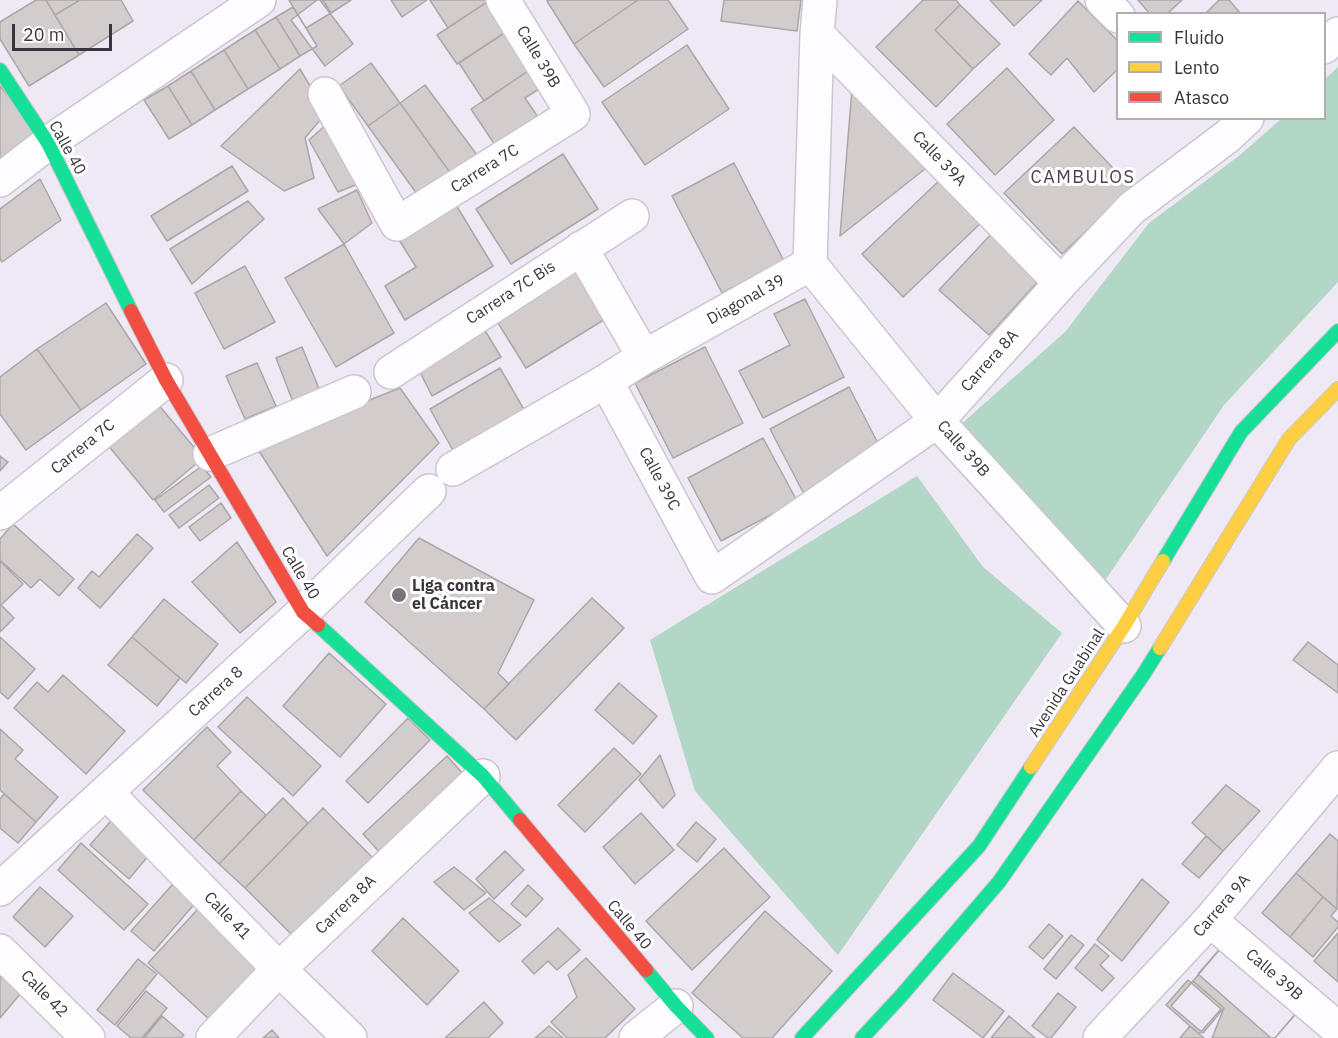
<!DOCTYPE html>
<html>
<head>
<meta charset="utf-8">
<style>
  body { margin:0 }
  #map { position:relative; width:1338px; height:1038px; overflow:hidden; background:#efe9f5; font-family:"IBM Plex Sans",sans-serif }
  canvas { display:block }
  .legend { position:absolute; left:1116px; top:12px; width:210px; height:108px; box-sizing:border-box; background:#fff; border:2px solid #b0aeb2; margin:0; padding:8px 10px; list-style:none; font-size:18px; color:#39343e }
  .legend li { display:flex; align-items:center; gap:12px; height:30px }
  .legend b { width:30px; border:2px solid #b0aeb2 }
  .scale { position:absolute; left:12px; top:24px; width:100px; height:27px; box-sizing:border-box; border:3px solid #39343e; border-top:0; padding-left:8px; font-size:18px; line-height:21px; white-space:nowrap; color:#39343e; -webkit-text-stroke:4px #fff; paint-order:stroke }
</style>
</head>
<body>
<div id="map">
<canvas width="1338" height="1038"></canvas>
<ul class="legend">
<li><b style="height:8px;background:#16e098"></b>Fluido</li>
<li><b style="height:8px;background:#ffcf43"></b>Lento</li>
<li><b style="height:8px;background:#f24e42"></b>Atasco</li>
</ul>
<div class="scale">20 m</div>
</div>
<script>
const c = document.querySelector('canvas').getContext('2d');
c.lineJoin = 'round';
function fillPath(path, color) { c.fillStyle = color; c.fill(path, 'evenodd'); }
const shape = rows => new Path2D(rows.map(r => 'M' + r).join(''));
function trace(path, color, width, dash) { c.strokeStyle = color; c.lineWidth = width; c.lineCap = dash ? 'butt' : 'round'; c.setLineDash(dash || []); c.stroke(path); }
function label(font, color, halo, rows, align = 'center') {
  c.font = font + ' "IBM Plex Sans",sans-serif'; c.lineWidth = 6; c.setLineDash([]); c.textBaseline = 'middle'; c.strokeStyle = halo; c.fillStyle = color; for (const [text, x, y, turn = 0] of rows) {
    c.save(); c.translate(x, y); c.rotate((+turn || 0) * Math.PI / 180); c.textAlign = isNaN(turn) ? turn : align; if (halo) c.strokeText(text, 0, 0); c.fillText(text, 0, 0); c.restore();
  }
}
const green = shape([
  [1338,67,1338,282,1224,405,1102,585,959,426,1065,332,1149,223,1240,155,1281,119,1324,118,1325,79],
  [917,476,983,567,1062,633,838,955,695,791,650,640]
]);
const building = shape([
  [36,0,46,0,79,55,29,86,0,39,0,22,36,0],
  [46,0,80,0,55,15,46,0],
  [80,0,121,0,133,21,79,55,55,15,80,0],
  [289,0,323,0,331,13,306,28,289,0],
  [317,0,320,0,353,44,325,66,291,20,317,0],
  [323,0,351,0,331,13,323,0],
  [391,0,427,0,402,17,391,0],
  [430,0,490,0,448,28,430,0],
  [490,0,512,28,457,64,437,35,490,0],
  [549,0,638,0,574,44,547,1,549,0],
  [638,0,668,0,688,29,604,87,574,44,638,0],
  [724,0,801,0,797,31,721,21,724,0],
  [923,0,956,0,960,5,935,30,973,69,936,107,876,47,923,0],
  [990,0,1042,0,1014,26,990,0],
  [1138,0,1182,0,1167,14,1150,14,1138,0],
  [1219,0,1229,0,1241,14,1205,14,1219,0],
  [1078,1,1118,41,1118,69,1094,92,1067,58,1051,75,1029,54,1078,1],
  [960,5,1000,44,973,69,935,30,960,5],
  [293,7,317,46,300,56,276,17,293,7],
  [276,17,300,56,280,69,255,30,276,17],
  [512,28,537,65,484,101,459,63,512,28],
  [255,30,280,69,248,89,224,50,255,30],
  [687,45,729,109,645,165,602,102,687,45],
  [224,50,248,89,215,110,191,71,224,50],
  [371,63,400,103,368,126,339,86,371,63],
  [537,65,548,83,525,98,542,123,499,151,471,109,537,65],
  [1007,68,1054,120,995,175,947,124,1007,68],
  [300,69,326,113,305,138,314,178,284,191,221,146,300,69],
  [191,71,215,110,192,125,168,86,191,71],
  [853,77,930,165,840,236,853,77],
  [425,85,480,159,454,178,400,103,425,85],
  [0,86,38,131,0,164,0,86],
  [168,86,192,125,169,139,144,100,168,86],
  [400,103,454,178,422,201,368,126,400,103],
  [328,123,363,182,338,192,309,140,328,123],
  [1074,127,1132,188,1062,254,1004,193,1074,127],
  [563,154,598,209,511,264,476,209,563,154],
  [734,163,784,261,722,293,672,196,734,163],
  [232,166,248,191,167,241,151,216,232,166],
  [40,179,61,220,2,262,0,259,0,209,40,179],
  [941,179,982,222,903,297,862,254,941,179],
  [357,190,372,223,344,244,318,209,357,190],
  [453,200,493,266,405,320,385,286,416,267,396,235,453,200],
  [248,201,264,219,192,284,170,249,248,201],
  [994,231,1043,276,989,335,939,290,994,231],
  [344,244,394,333,336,367,285,278,344,244],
  [578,263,610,316,526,368,493,315,578,263],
  [245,266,275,322,224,349,195,293,245,266],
  [805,299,844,377,763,418,739,371,790,345,774,314,805,299],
  [106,303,146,364,81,410,37,349,106,303],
  [481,324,501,357,432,396,416,364,481,324],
  [302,347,320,391,293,402,276,358,302,347],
  [705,347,743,423,673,458,635,383,705,347],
  [37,349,81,410,26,450,0,414,0,377,37,349],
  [257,363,276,406,245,419,226,376,257,363],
  [500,368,526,413,455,454,430,409,500,368],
  [849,387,884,455,805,496,770,429,849,387],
  [400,388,439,443,327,556,255,445,400,388],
  [157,403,203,458,153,500,107,444,157,403],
  [763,438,797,501,721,541,688,478,763,438],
  [0,456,8,462,0,471,0,456],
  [202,466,211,477,164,512,155,500,202,466],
  [209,485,219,498,179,528,169,515,209,485],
  [221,503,231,518,200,541,189,527,221,503],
  [13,524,74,579,59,596,40,579,31,588,0,560,0,539,13,524],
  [137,534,153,548,100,608,78,588,92,571,99,577,137,534],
  [419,538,534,600,498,673,509,684,484,709,365,602,419,538],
  [237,542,276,602,240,633,192,582,237,542],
  [0,561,23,584,1,605,0,604,0,561],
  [592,598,624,628,516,740,484,709,592,598],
  [164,599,218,644,186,683,132,637,164,599],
  [0,604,14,618,0,632,0,604],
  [0,637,35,669,8,699,0,692,0,637],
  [132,637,180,678,157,706,108,665,132,637],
  [1308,642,1338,665,1338,693,1293,660,1308,642],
  [329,653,386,704,340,757,283,706,329,653],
  [63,675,125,731,86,774,14,708,37,682,48,692,63,675],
  [619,683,657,716,633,744,595,710,619,683],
  [247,697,321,766,293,796,218,727,247,697],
  [408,718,430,740,368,803,346,781,408,718],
  [207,727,231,752,217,766,241,791,194,840,143,790,207,727],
  [0,729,23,750,15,759,58,797,36,822,0,790,0,729],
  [614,748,641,774,585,832,558,805,614,748],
  [660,755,675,795,663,808,639,780,660,755],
  [447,756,466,777,382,855,363,834,447,756],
  [1226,785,1260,811,1223,851,1192,823,1226,785],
  [241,791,266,815,219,864,194,840,241,791],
  [4,794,36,822,18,843,0,828,0,799,4,794],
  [283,798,308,823,245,888,219,864,283,798],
  [323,808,374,859,295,938,245,888,323,808],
  [641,813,674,850,635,884,603,847,641,813],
  [116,815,154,849,129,879,90,845,116,815],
  [696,822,716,839,697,862,677,845,696,822],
  [1330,834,1338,841,1337,909,1296,873,1330,834],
  [1206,836,1223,851,1199,878,1182,864,1206,836],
  [81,843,148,904,124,930,58,870,81,843],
  [724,848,770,897,692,970,646,921,724,848],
  [505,851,524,870,494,899,476,879,505,851],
  [454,867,486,893,464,910,434,882,454,867],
  [1296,873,1323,897,1290,937,1262,913,1296,873],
  [181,875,203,894,154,951,131,931,181,875],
  [1142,879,1169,902,1122,961,1097,940,1142,879],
  [528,885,543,899,526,917,511,904,528,885],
  [40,887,73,916,45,947,13,917,40,887],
  [1323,897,1337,909,1331,916,1338,922,1338,927,1313,957,1290,937,1323,897],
  [489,898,521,925,499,942,469,913,489,898],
  [199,908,262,966,211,1021,148,963,199,908],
  [765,911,832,971,772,1038,743,1038,692,993,765,911],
  [403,918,459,971,427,1005,372,951,403,918],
  [1049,924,1063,936,1043,959,1029,947,1049,924],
  [558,928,580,950,557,970,548,961,534,974,522,961,558,928],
  [1338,933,1338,982,1314,961,1338,933],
  [1071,935,1084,945,1056,979,1044,969,1071,935],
  [1225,943,1300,1009,1275,1038,1271,1038,1198,974,1225,943],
  [1095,944,1109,956,1100,965,1114,978,1102,991,1075,968,1095,944],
  [1221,948,1296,1013,1275,1038,1212,1038,1224,1008,1193,981,1221,948],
  [586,958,635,1009,605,1038,567,1038,551,1022,577,997,568,975,586,958],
  [138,959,157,974,115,1025,97,1010,138,959],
  [953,973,1004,1011,983,1038,933,1000,953,973],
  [0,976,21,993,0,1018,0,976],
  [1188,980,1221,1009,1199,1034,1166,1005,1188,980],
  [1193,981,1224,1008,1203,1033,1171,1006,1193,981],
  [146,991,167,1008,142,1038,131,1038,117,1026,146,991],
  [1058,993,1076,1007,1051,1038,1048,1038,1032,1026,1058,993],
  [484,1002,503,1023,488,1038,445,1038,484,1002],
  [162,1016,184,1035,181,1038,144,1038,162,1016],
  [1009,1016,1035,1038,991,1038,1009,1016],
  [549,1026,563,1038,535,1038,549,1026],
  [1190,1026,1204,1038,1180,1038,1190,1026],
  [272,1030,279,1038,263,1038,272,1030]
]);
const street = shape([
  [1102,0,1118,16],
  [817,34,1061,283],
  [1324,47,1338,34],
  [325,94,397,224,573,114,503,0],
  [0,180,48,143,259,0],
  [581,248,644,357],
  [810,264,937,421,1124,626],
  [810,264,817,34,820,0],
  [391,372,632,216],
  [606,381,712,577,937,421,1061,283,1132,208,1228,136,1247,118],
  [210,454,354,392],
  [453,469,606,381,644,357,810,264],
  [0,513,166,380],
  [106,792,279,969,350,1038],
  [0,889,303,612,429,491],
  [1210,920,1338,1029],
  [0,951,88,1038],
  [213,1038,279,969,483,776],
  [636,1038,676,1006],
  [1100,1038,1210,920,1338,768]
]);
const fast = shape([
  [0,70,48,143,131,311],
  [1163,561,1241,432,1338,331],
  [318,625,483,776,520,820],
  [646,970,676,1006,707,1038],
  [802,1038,979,846,1031,767],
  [862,1038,901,996,999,882,1143,675,1160,648]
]);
const slow = shape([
  [1160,648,1289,439,1338,389],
  [1031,767,1124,626,1163,561]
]);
const jam = shape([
  [131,311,166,380,303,612,318,625],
  [520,820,646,970]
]);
const markers = [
  [399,595,8,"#79737e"]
];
const streetNames = [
  ["Calle 39B",538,57,59],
  ["Calle 40",67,148,61],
  ["Calle 39A",939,159,46],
  ["Carrera 7C",485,169,-32],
  ["Carrera 7C Bis",511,293,-33],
  ["Diagonal 39",746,300,-29],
  ["Carrera 8A",990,361,-48],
  ["Carrera 7C",83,447,-39],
  ["Calle 39B",963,449,48],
  ["Calle 39C",659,479,62],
  ["Calle 40",300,573,59],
  ["Avenida Guabinal",1067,683,-57],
  ["Carrera 8",216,692,-42],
  ["Carrera 8A",346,905,-44],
  ["Carrera 9A",1222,906,-49],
  ["Calle 41",227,916,46],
  ["Calle 40",629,925,50],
  ["Calle 39B",1274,975,41],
  ["Calle 42",44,994,45]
];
const poiNames = [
  ["Liga contra",412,586],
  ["el Cáncer",412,604]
];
const neighbourhoodNames = [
  ["CAMBULOS",1083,178]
];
fillPath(green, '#b2d7c6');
fillPath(building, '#d2cccd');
trace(building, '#aca6a8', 1.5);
trace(street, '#cbc6d0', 36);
trace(fast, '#cbc6d0', 16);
trace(slow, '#cbc6d0', 16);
trace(jam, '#cbc6d0', 16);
trace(street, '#fdfcfe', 33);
trace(fast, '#16e098', 14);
trace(slow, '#ffcf43', 14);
trace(jam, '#f24e42', 14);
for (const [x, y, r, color] of markers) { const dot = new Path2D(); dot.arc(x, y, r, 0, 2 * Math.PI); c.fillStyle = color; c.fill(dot); trace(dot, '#fff', 2); }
label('16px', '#39343e', '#fff', streetNames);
label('bold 16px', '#39343e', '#fff', poiNames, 'left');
c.letterSpacing = '1.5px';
label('18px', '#494053', '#fff', neighbourhoodNames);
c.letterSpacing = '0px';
</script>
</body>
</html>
